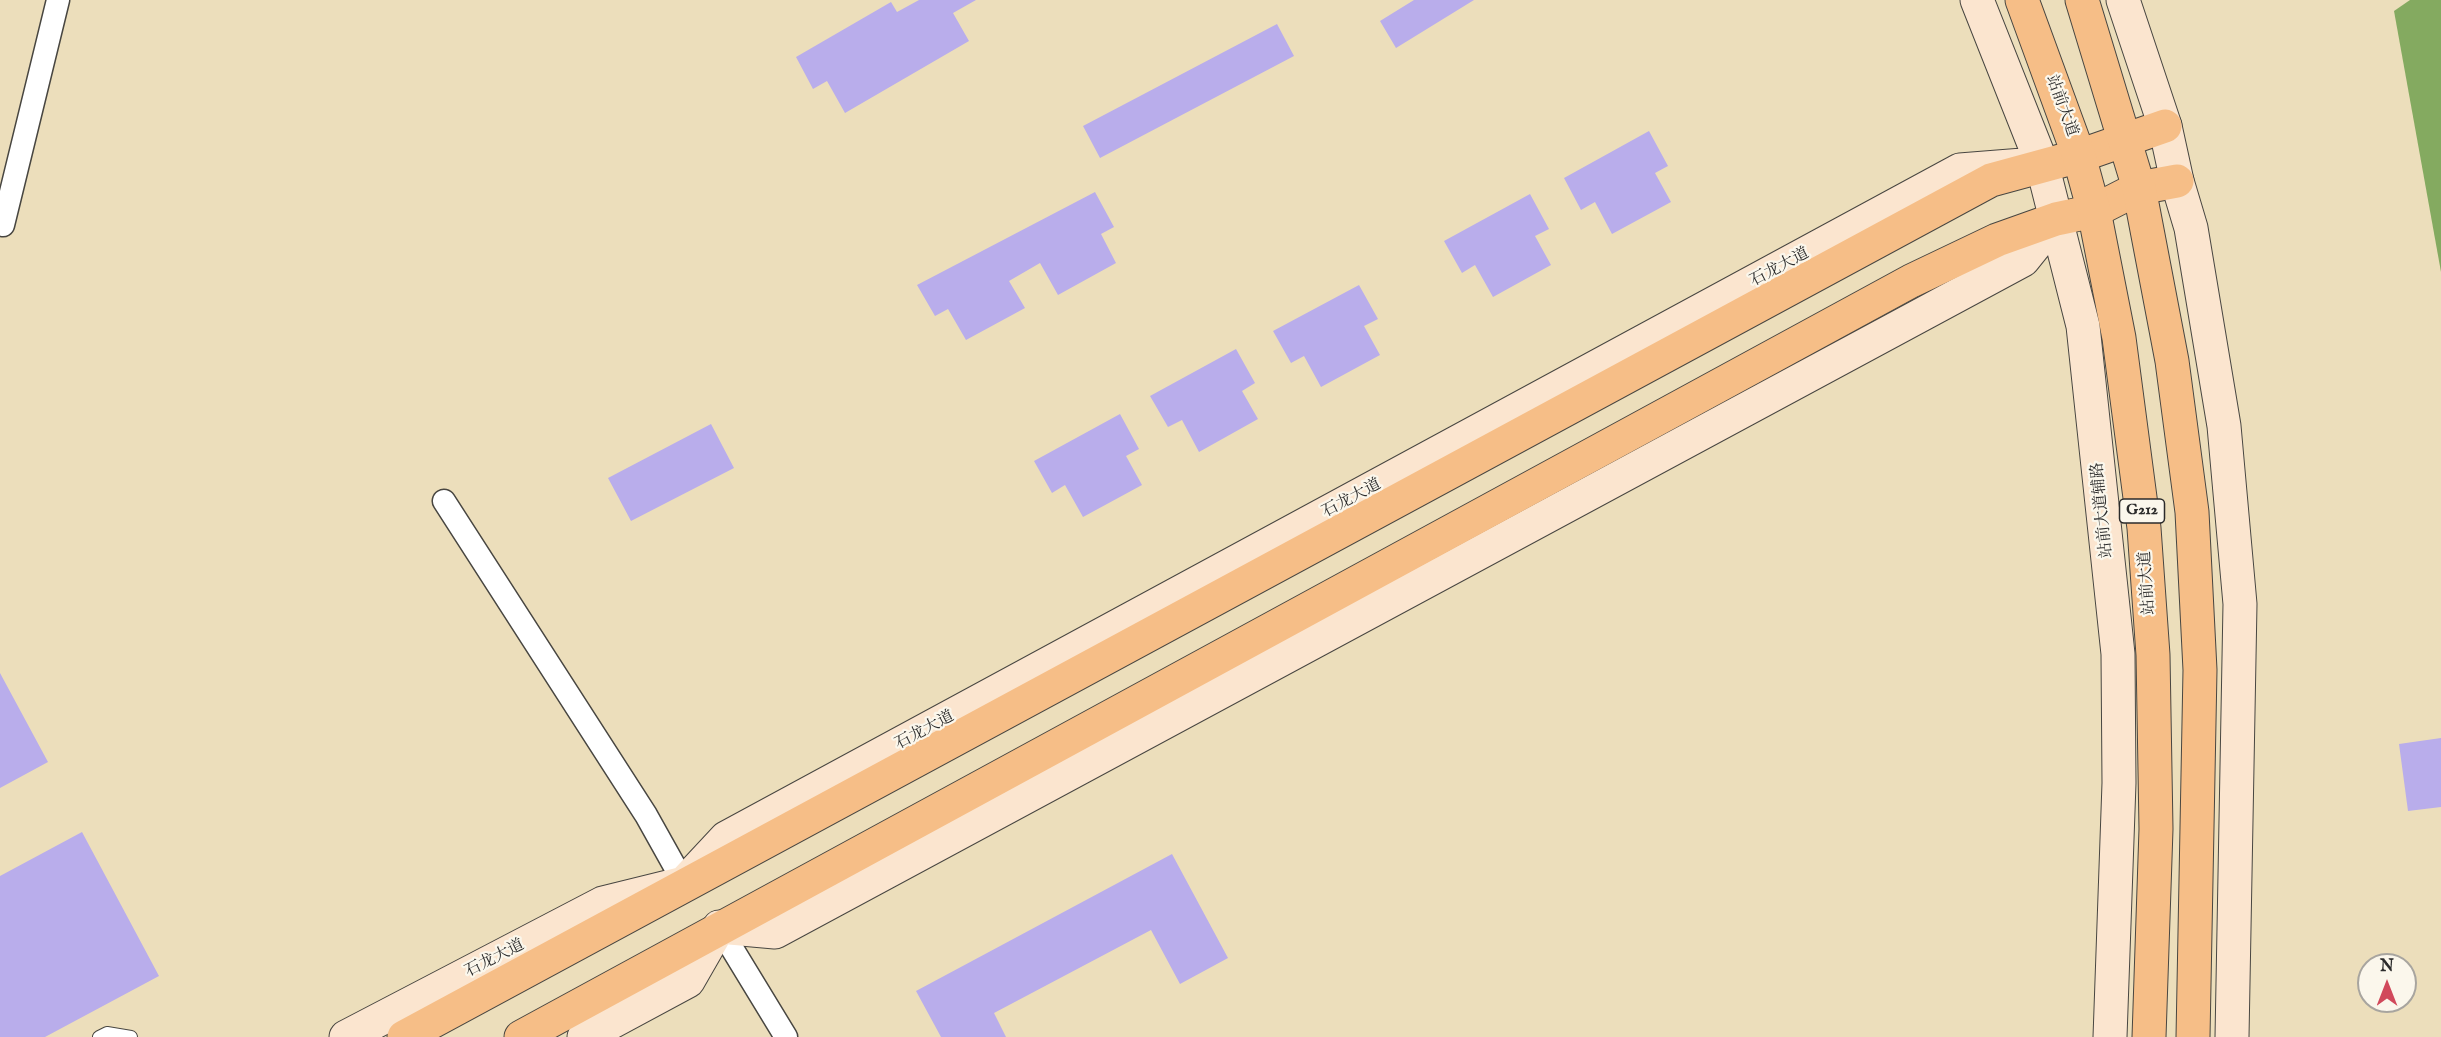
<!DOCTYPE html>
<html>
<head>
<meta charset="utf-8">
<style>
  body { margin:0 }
  #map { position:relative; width:2441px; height:1037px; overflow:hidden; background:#ecdebb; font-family:"IM FELL English",serif }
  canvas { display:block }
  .north { position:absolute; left:2357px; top:953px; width:60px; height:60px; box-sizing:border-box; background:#fbf7ec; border:2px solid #a8a59f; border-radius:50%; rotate:0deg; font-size:16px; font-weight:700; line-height:24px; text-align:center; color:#2b2b2b }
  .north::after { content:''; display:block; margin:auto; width:21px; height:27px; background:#d1495b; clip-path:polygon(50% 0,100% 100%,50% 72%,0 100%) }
</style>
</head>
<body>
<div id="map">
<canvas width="2441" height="1037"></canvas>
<div class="north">N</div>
</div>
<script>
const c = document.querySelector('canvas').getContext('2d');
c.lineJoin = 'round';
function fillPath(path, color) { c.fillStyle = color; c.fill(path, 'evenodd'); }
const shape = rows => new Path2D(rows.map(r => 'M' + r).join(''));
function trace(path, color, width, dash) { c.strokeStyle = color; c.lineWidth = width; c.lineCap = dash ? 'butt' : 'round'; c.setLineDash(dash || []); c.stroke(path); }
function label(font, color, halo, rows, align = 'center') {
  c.font = font + ' "IM FELL English","Noto Serif SC",serif'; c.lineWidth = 4.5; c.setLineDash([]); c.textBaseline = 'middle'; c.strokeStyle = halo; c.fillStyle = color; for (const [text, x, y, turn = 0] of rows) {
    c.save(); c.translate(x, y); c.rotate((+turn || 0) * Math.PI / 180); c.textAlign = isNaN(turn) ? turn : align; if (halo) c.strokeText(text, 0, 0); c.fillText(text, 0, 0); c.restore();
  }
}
const forest = shape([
  [2410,0,2441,0,2441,272,2394,11]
]);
const building = shape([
  [919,0,976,0,953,13,969,41,845,113,827,81,813,89,796,57,891,2,897,12],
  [1414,0,1474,0,1396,48,1380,21],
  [1277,24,1294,56,1100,158,1083,126],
  [1649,131,1668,166,1655,173,1671,202,1612,234,1595,202,1581,210,1564,178],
  [1095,192,1114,227,1101,234,1116,263,1058,295,1040,263,1009,281,1025,308,966,340,948,309,935,316,917,285],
  [1530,194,1549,229,1535,236,1551,265,1493,297,1475,265,1462,273,1444,241],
  [1359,285,1378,319,1364,326,1380,355,1321,387,1304,356,1291,363,1273,331],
  [1236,349,1255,383,1242,391,1258,419,1199,452,1182,420,1168,427,1150,396],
  [1120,414,1139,449,1126,456,1142,485,1083,517,1065,485,1052,493,1034,461],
  [711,424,734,468,631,521,608,478],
  [0,673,48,762,0,788],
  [2441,738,2441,807,2408,811,2399,744],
  [82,832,159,976,45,1037,0,1037,0,876],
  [1172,854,1228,958,1180,984,1151,930,994,1013,1006,1037,941,1037,916,991]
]);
const lane = shape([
  [99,1037,107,1033,131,1037]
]);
const street = shape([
  [3,225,58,0],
  [444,501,646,815,684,883],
  [719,927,786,1037]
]);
const secondary = shape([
  [1977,0,2042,164,2083,326,2118,654,2119,783,2110,1037],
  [2123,0,2165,126,2177,181,2191,228,2224,426,2240,604,2232,1037],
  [346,1037,603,903,684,883,726,838,1960,170,2023,165],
  [584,1037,688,981,719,927,775,932,2023,260,2056,219]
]);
const primary = shape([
  [404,1037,1991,180,2079,156,2165,126],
  [521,1037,1911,281,1997,240,2056,219,2094,211,2139,188,2177,181]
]);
const highway = shape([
  [2022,0,2079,156,2094,211,2119,338,2144,528,2153,655,2156,829,2149,1037],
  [2082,0,2139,188,2172,361,2192,512,2200,670,2193,1037]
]);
const shields = [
  [2142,511,45]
];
const shieldNames = [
  ["G212",2142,511]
];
const streetNames = [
  ["站前大道",2061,106,70],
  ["石龙大道",1780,268,-28],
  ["石龙大道",1352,499,-28],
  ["站前大道辅路",2103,510,-96],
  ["站前大道",2148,583,-94],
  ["石龙大道",925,731,-28],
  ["石龙大道",495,959,-27]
];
fillPath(forest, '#84aa60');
fillPath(building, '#b9adeb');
trace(lane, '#484641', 14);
trace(street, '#484641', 25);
trace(secondary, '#484641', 35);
trace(primary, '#484641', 35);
trace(highway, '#484641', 35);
trace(lane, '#fff', 12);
trace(street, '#fff', 22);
trace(secondary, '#fbe5cf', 33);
trace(primary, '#f6be87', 33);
trace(highway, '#f6be87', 33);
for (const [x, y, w] of shields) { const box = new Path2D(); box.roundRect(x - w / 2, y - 12, w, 24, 4.5); c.fillStyle = '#fbf7ec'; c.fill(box); trace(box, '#2b2b2b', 1.5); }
label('bold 15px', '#2b2b2b', null, shieldNames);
label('16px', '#2b2b2b', '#fbf7ec', streetNames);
</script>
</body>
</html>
